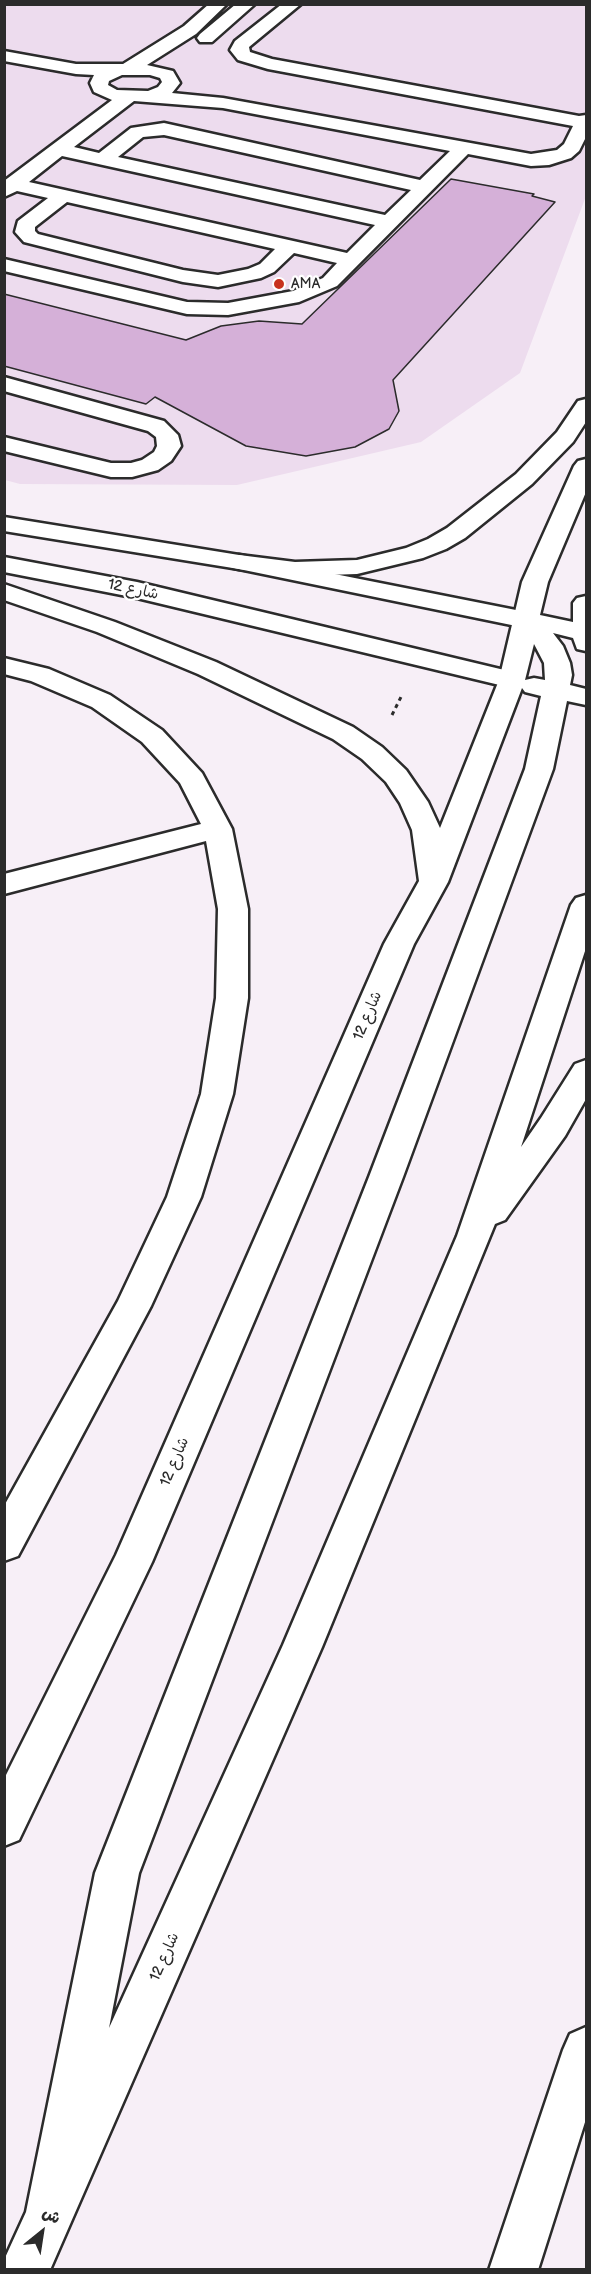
<!DOCTYPE html>
<html>
<head>
<meta charset="utf-8">
<style>
  body { margin:0 }
  #map { position:relative; width:591px; height:2274px; overflow:hidden; background:#f7eff7; font-family:"Balsamiq Sans","Playpen Sans Arabic",sans-serif }
  canvas { display:block }
  .frame { position:absolute; inset:0; border:6px solid #2b2b2b; pointer-events:none }
  .north { position:absolute; left:12px; top:2202px; width:60px; height:60px; -webkit-text-stroke:4px #fff; paint-order:stroke; rotate:30deg; font-size:16px; font-weight:700; line-height:24px; text-align:center; color:#2b2b2b }
  .north::after { content:''; display:block; margin:auto; width:21px; height:27px; background:#2b2b2b; clip-path:polygon(50% 0,100% 100%,50% 72%,0 100%) }
</style>
</head>
<body>
<div id="map">
<canvas width="591" height="2274"></canvas>
<div class="frame"></div>
<div class="north">ش</div>
</div>
<script>
const c = document.querySelector('canvas').getContext('2d');
c.lineJoin = 'round';
function fillPath(path, color) { c.fillStyle = color; c.fill(path, 'evenodd'); }
const shape = rows => new Path2D(rows.map(r => 'M' + r).join(''));
function trace(path, color, width, dash) { c.strokeStyle = color; c.lineWidth = width; c.lineCap = dash ? 'butt' : 'round'; c.setLineDash(dash || []); c.stroke(path); }
function label(font, color, halo, rows, align = 'center') {
  c.font = font + ' "Balsamiq Sans","Playpen Sans Arabic",sans-serif'; c.lineWidth = 4.5; c.setLineDash([]); c.textBaseline = 'middle'; c.strokeStyle = halo; c.fillStyle = color; for (const [text, x, y, turn = 0] of rows) {
    c.save(); c.translate(x, y); c.rotate((+turn || 0) * Math.PI / 180); c.textAlign = isNaN(turn) ? turn : align; if (halo) c.strokeText(text, 0, 0); c.fillText(text, 0, 0); c.restore();
  }
}
const built = shape([
  [4,5,586,5,586,196,520,373,421,442,237,485,20,484,5,480]
]);
const building = shape([
  [451,179,534,194,532,196,555,202,393,380,399,411,389,429,355,447,306,456,246,446,155,397,146,404,4,366,4,294,186,340,221,326,259,321,302,324,451,179]
]);
const path = shape([
  [392,715,402,695]
]);
const service = shape([
  [209,4,227,4,196,34,147,65,173,71,180,83,172,93,223,98,531,154,557,150,564,144,573,126,268,69,238,60,230,50,235,41,282,4,301,4,249,47,250,52,272,59,579,116,586,115,586,137,579,151,571,158,549,165,531,166,468,154,337,286,299,302,228,315,187,314,4,271,4,259,187,302,228,303,293,291,323,278,337,263,294,253,274,272,261,278,218,287,183,282,24,242,15,232,18,221,48,198,17,191,4,197,4,181,112,100,94,92,90,83,94,75,76,74,4,61,4,51,76,64,123,64,184,26,209,4],
  [122,75,150,75,160,78,162,82,158,87,148,91,117,90,108,85,109,81,122,75],
  [134,101,223,108,450,151,420,180,164,123,131,128,99,153,74,147,134,101],
  [164,135,411,190,385,215,118,157,143,137,164,135],
  [62,156,375,225,347,253,29,182,62,156],
  [67,202,275,249,260,264,248,269,218,275,183,270,38,234,35,231,35,227,67,202],
  [236,4,255,4,212,42,200,42,197,38,200,34,236,4],
  [4,377,164,421,178,435,181,446,171,461,158,470,132,477,111,477,4,451,4,437,111,463,131,463,142,460,154,452,157,446,156,437,148,431,4,391,4,377]
]);
const minor = shape([
  [4,517,239,555,526,612,535,615,539,620,535,625,526,628,239,569,4,531,4,517],
  [4,557,137,582,521,674,525,680,521,686,512,688,137,598,4,572,4,557],
  [4,658,49,669,110,695,162,730,202,773,232,829,248,909,248,998,233,1094,201,1197,151,1306,18,1556,4,1561,4,1506,118,1301,167,1197,201,1094,216,998,218,909,206,841,4,894,4,874,201,824,180,783,142,742,92,707,31,681,4,674,4,658],
  [586,2027,586,2119,538,2270,489,2270,563,2050,570,2034,586,2027]
]);
const tertiary = shape([
  [586,399,586,422,573,442,532,484,465,538,446,549,423,558,357,574,295,576,239,569,230,567,227,562,230,557,239,555,295,562,357,560,406,548,428,539,447,528,516,474,557,432,578,401,586,399],
  [586,459,586,492,548,582,540,615,573,622,573,603,577,598,586,596,586,651,577,649,573,638,553,633,563,646,570,663,572,675,570,685,586,689,586,705,567,701,553,769,403,1177,139,1873,109,2028,283,1645,457,1236,571,905,576,898,586,895,586,948,521,1147,541,1118,575,1064,586,1060,586,1099,565,1136,505,1220,495,1224,322,1647,50,2270,4,2270,4,2260,26,2212,95,1873,369,1177,525,769,541,696,525,692,522,688,448,882,414,944,152,1562,19,1840,4,1846,4,1779,116,1555,384,944,419,881,412,830,400,803,386,782,362,759,333,739,198,674,97,632,4,600,4,584,115,622,216,662,353,727,382,747,406,770,428,802,440,828,499,680,522,582,574,466,578,461,586,459],
  [534,644,544,663,545,680,534,678,525,680,534,644]
]);
const markers = [
  [279,284,6,"#c8321e"]
];
const farPoinames = [
  ["AMA",291,284]
];
const streetNames = [
  ["شارع 12",133,590,12],
  ["شارع 12",368,1016,-67],
  ["شارع 12",175,1462,-67],
  ["شارع 12",165,1957,-66]
];
fillPath(built, '#eddcee');
fillPath(building, '#d5b0d8');
trace(building, '#2b2b2b', 1.5);
trace(service, '#2b2b2b', 5);
trace(minor, '#2b2b2b', 5);
trace(tertiary, '#2b2b2b', 5);
trace(path, '#2b2b2b', 3, [4, 4]);
fillPath(service, '#fff');
fillPath(minor, '#fff');
fillPath(tertiary, '#fff');
for (const [x, y, r, color] of markers) { const dot = new Path2D(); dot.arc(x, y, r, 0, 2 * Math.PI); c.fillStyle = color; c.fill(dot); trace(dot, '#fff', 2); }
label('14px', '#2b2b2b', '#fff', farPoinames, 'left');
label('15px', '#2b2b2b', '#fff', streetNames);
</script>
</body>
</html>
